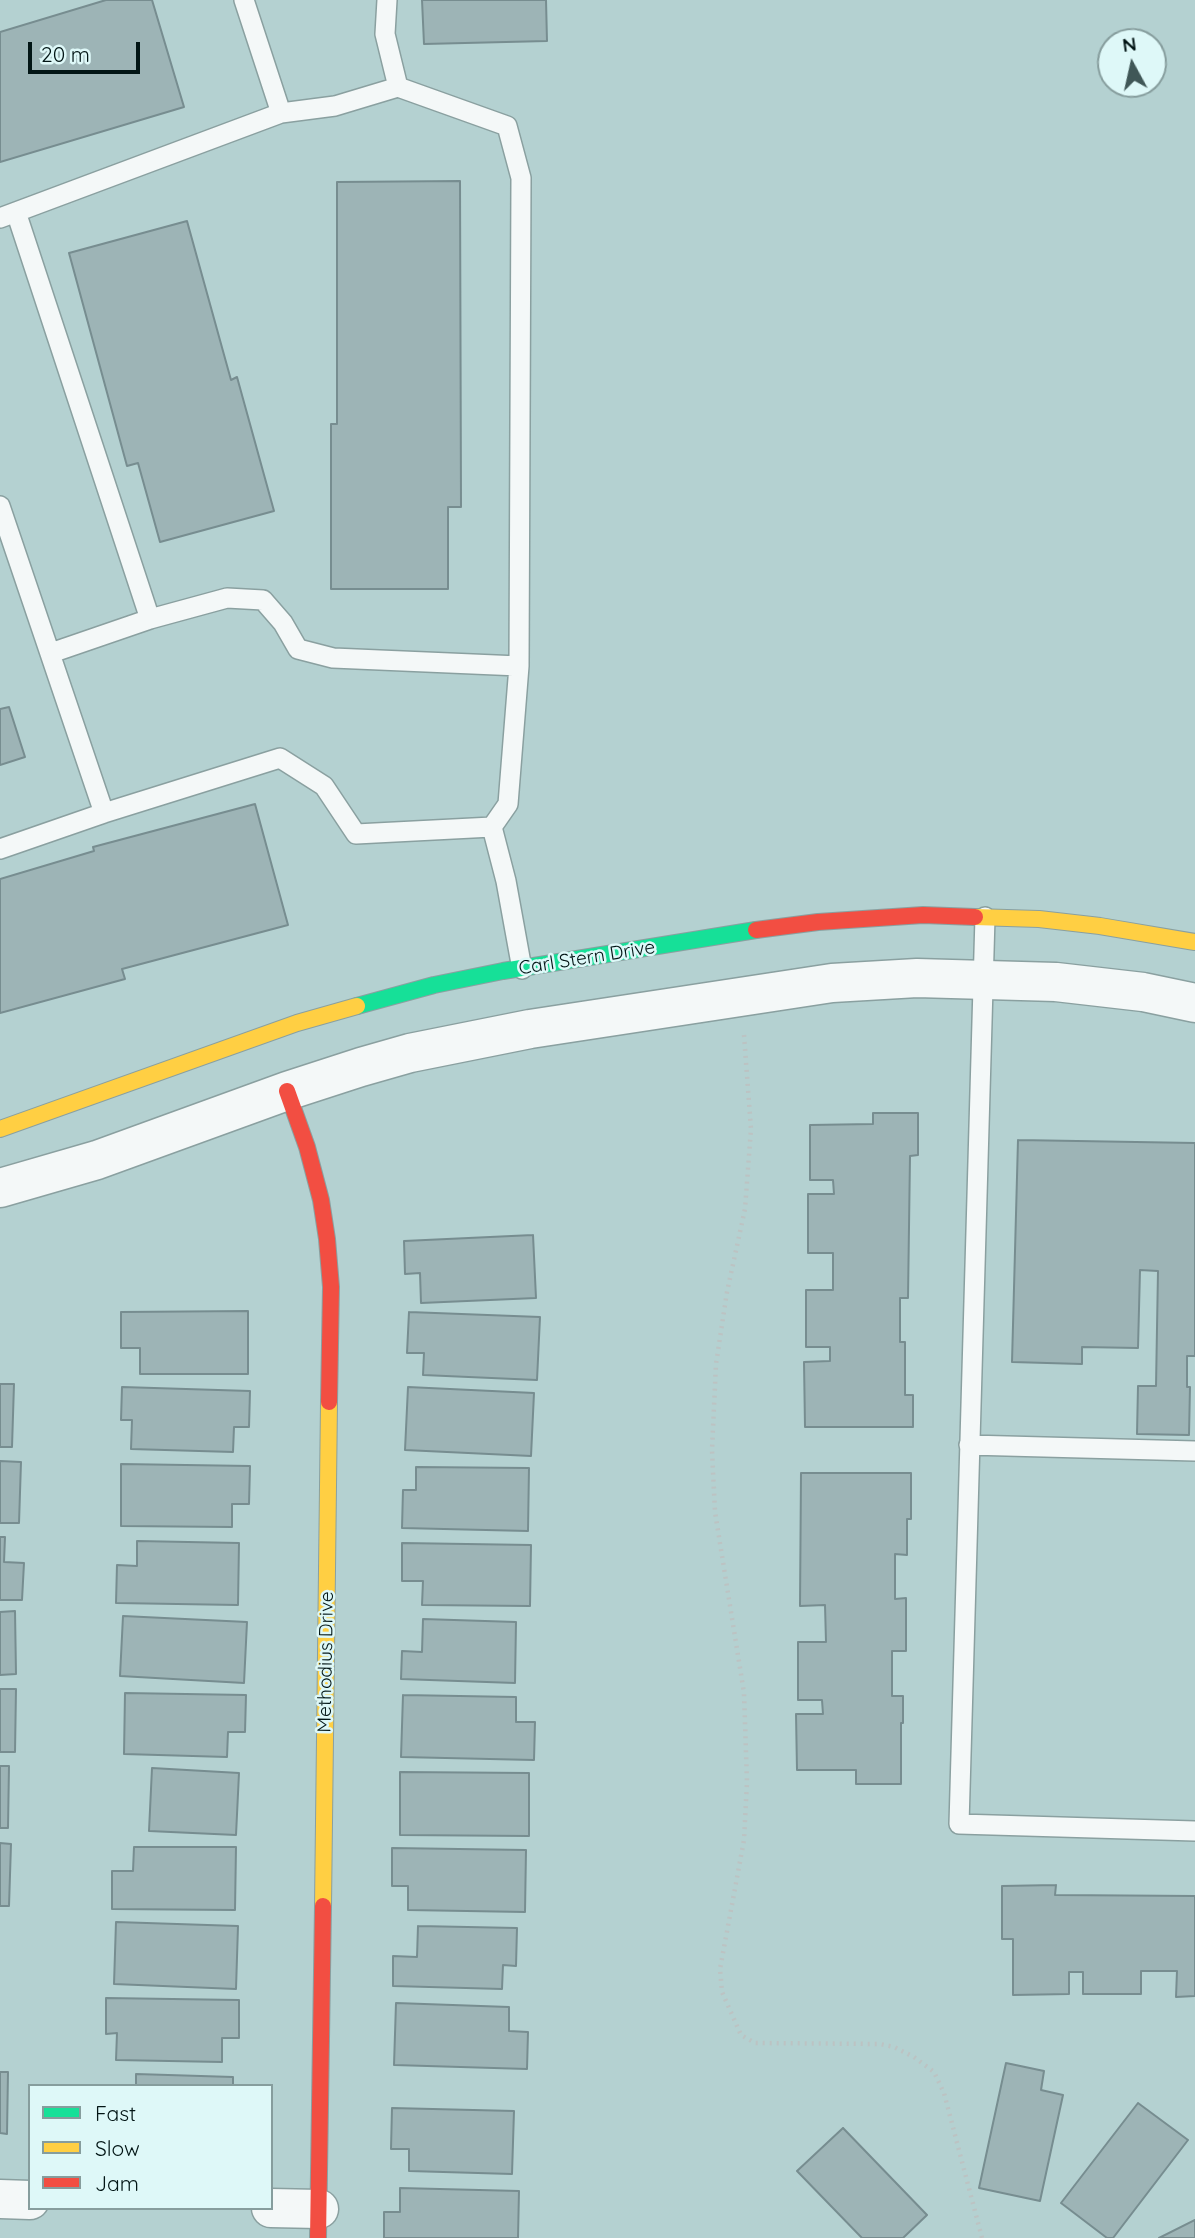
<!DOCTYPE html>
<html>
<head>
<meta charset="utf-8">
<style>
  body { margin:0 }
  #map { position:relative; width:1195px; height:2238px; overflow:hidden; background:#b4d1d1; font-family:Quicksand,sans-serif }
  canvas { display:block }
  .legend { position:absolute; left:28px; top:2084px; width:245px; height:126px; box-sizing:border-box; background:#def8f8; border:2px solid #869d9d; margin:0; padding:9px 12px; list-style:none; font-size:21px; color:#021515 }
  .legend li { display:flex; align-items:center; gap:14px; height:35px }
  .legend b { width:35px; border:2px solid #869d9d }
  .north { position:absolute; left:1097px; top:28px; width:70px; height:70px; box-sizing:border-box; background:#def8f8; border:2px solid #869d9d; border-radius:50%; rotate:352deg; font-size:19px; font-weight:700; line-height:28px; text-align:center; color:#021515 }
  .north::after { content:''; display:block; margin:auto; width:24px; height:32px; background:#405757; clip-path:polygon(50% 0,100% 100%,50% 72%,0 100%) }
  .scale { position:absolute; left:28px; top:42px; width:112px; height:32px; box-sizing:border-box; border:4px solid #021515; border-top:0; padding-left:9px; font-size:21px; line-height:24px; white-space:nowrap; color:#021515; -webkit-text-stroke:5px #def8f8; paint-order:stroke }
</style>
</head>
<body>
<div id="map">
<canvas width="1195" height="2238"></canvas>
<ul class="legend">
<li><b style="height:9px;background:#16e098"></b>Fast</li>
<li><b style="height:9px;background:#ffcf43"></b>Slow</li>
<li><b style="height:9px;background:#f24e42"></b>Jam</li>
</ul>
<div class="north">N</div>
<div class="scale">20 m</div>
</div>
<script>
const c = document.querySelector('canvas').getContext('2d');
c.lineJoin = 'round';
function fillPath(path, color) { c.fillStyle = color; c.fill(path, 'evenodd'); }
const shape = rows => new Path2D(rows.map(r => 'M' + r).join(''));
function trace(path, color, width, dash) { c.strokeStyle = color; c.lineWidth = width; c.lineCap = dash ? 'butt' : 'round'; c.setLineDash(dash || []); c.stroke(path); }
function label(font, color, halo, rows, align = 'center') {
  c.font = font + ' Quicksand,sans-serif'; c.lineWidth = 5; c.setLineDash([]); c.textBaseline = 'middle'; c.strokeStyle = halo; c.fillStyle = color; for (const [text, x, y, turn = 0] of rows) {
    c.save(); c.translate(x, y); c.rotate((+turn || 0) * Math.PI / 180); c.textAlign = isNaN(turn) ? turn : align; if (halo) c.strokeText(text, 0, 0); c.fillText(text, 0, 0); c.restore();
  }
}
const building = shape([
  [106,0,152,0,184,107,0,162,0,32,106,0],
  [422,0,546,0,547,41,424,44,422,0],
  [460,181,461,507,448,507,448,589,331,589,331,424,337,424,337,182,460,181],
  [187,221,231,380,237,377,274,511,160,542,138,463,127,466,69,253,187,221],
  [9,707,25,757,0,765,0,709,9,707],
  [255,804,288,925,122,969,125,979,0,1013,0,879,94,851,93,847,255,804],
  [873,1113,918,1113,918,1155,910,1156,908,1298,900,1298,900,1342,905,1342,905,1395,913,1395,913,1427,805,1427,804,1362,830,1361,830,1347,806,1347,806,1290,833,1290,833,1253,808,1253,808,1194,834,1194,833,1180,810,1180,810,1125,873,1124,873,1113],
  [1018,1140,1195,1143,1195,1356,1187,1356,1187,1387,1190,1387,1189,1435,1137,1434,1138,1386,1156,1386,1158,1271,1140,1270,1138,1348,1082,1347,1082,1364,1012,1362,1018,1140],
  [533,1235,536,1298,421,1303,420,1273,405,1274,404,1241,533,1235],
  [248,1311,248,1374,140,1374,140,1348,121,1348,121,1312,248,1311],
  [409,1312,540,1317,537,1380,423,1375,424,1353,407,1353,409,1312],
  [0,1384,14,1384,12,1447,0,1447,0,1384],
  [122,1387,250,1391,249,1427,234,1427,233,1452,131,1449,132,1420,121,1420,122,1387],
  [408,1387,534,1393,531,1456,405,1450,408,1387],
  [0,1461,21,1462,19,1523,0,1523,0,1461],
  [121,1464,250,1466,249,1504,232,1504,232,1527,121,1526,121,1464],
  [416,1467,529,1468,528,1531,402,1528,403,1490,416,1490,416,1467],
  [801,1473,911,1473,911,1519,907,1519,907,1555,895,1554,895,1599,906,1598,906,1651,892,1651,892,1696,903,1696,903,1723,901,1723,901,1784,856,1784,856,1770,797,1770,796,1714,823,1714,822,1700,798,1700,798,1642,826,1642,825,1605,800,1606,801,1473],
  [0,1537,5,1537,4,1562,24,1563,22,1600,0,1600,0,1537],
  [137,1541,239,1543,238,1605,116,1603,117,1565,137,1566,137,1541],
  [402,1543,531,1545,530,1606,422,1605,423,1581,402,1581,402,1543],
  [15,1611,16,1674,0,1675,0,1612,15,1611],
  [123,1616,247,1622,244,1683,120,1676,123,1616],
  [423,1619,516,1622,515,1683,401,1679,402,1651,422,1652,423,1619],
  [0,1689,16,1689,15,1752,0,1752,0,1689],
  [125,1693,246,1695,245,1732,228,1732,227,1757,124,1754,125,1693],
  [403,1695,516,1697,516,1722,535,1722,534,1760,401,1757,403,1695],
  [0,1766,9,1766,8,1828,0,1828,0,1766],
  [152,1768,239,1773,236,1835,149,1831,152,1768],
  [400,1772,529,1773,529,1836,400,1835,400,1772],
  [0,1843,11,1844,9,1906,0,1906,0,1843],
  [134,1847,236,1847,235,1910,112,1909,112,1871,133,1871,134,1847],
  [392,1848,526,1850,525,1912,408,1910,408,1886,392,1886,392,1848],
  [1056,1885,1055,1895,1195,1896,1195,1996,1176,1997,1177,1971,1141,1971,1141,1994,1083,1994,1083,1972,1069,1972,1069,1994,1013,1995,1013,1939,1002,1939,1002,1886,1056,1885],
  [116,1922,238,1926,236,1989,114,1984,116,1922],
  [418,1926,517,1928,516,1966,503,1965,502,1989,393,1986,393,1956,417,1957,418,1926],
  [106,1998,239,2000,239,2038,222,2038,222,2062,116,2060,117,2033,106,2034,106,1998],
  [396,2003,509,2007,509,2031,528,2032,527,2069,394,2065,396,2003],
  [1006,2063,1044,2071,1041,2090,1063,2095,1040,2201,979,2188,1006,2063],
  [0,2072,8,2072,7,2134,0,2133,0,2072],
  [136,2074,233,2077,233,2086,136,2086,136,2074],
  [1138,2103,1188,2140,1113,2238,1107,2238,1061,2203,1138,2103],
  [392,2108,514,2111,512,2174,409,2171,409,2149,391,2149,392,2108],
  [843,2128,927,2215,903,2238,862,2238,797,2171,843,2128],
  [400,2188,519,2191,518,2238,384,2238,384,2212,400,2212,400,2188],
  [1195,2220,1195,2238,1159,2238,1195,2220]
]);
const path = shape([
  [744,1035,751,1129,745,1209,727,1292,716,1364,712,1450,715,1512,744,1693,747,1782,744,1840,720,1969,722,1992,741,2035,755,2043,880,2044,894,2047,914,2057,934,2072,944,2093,982,2238]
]);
const lane = shape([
  [244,0,281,113,335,106,398,87],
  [387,0,385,34,398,87,507,126,521,178,519,666,508,804,492,827],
  [16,212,150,619,51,653],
  [0,218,281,113],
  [0,506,104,813],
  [150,619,227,598,263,600,283,623,298,649,333,658,519,666],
  [0,849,104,813,280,758,324,786,356,834,492,827,506,881,522,969],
  [985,917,959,1824,1195,1831],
  [969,1445,1195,1451]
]);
const street = shape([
  [0,1188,97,1160,287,1091,361,1067,410,1053,530,1029,832,983,917,978,1056,982,1143,992,1195,1003],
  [0,2199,30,2200],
  [271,2208,319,2209]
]);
const fast = shape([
  [357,1006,434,985,503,971,756,930]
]);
const slow = shape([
  [975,917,1039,919,1100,926,1195,942],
  [0,1129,297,1023,357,1006],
  [323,1906,329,1402]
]);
const jam = shape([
  [756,930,818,922,923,915,975,917],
  [287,1091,307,1147,321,1200,327,1239,331,1287,329,1402],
  [318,2238,323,1906]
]);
const streetNames = [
  ["Carl Stern Drive",587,958,-9],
  ["Methodius Drive",326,1662,-89]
];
fillPath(building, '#9db4b6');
trace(building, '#778d90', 2);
trace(lane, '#8aa0a0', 22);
trace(street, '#8aa0a0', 41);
trace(fast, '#8aa0a0', 18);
trace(slow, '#8aa0a0', 18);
trace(jam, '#8aa0a0', 18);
trace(path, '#bcc3c3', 4.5, [2, 5]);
trace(lane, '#f4f8f8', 19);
trace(street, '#f4f8f8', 38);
trace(fast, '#16e098', 16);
trace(slow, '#ffcf43', 16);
trace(jam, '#f24e42', 16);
label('19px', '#021515', '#def8f8', streetNames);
</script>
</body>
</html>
